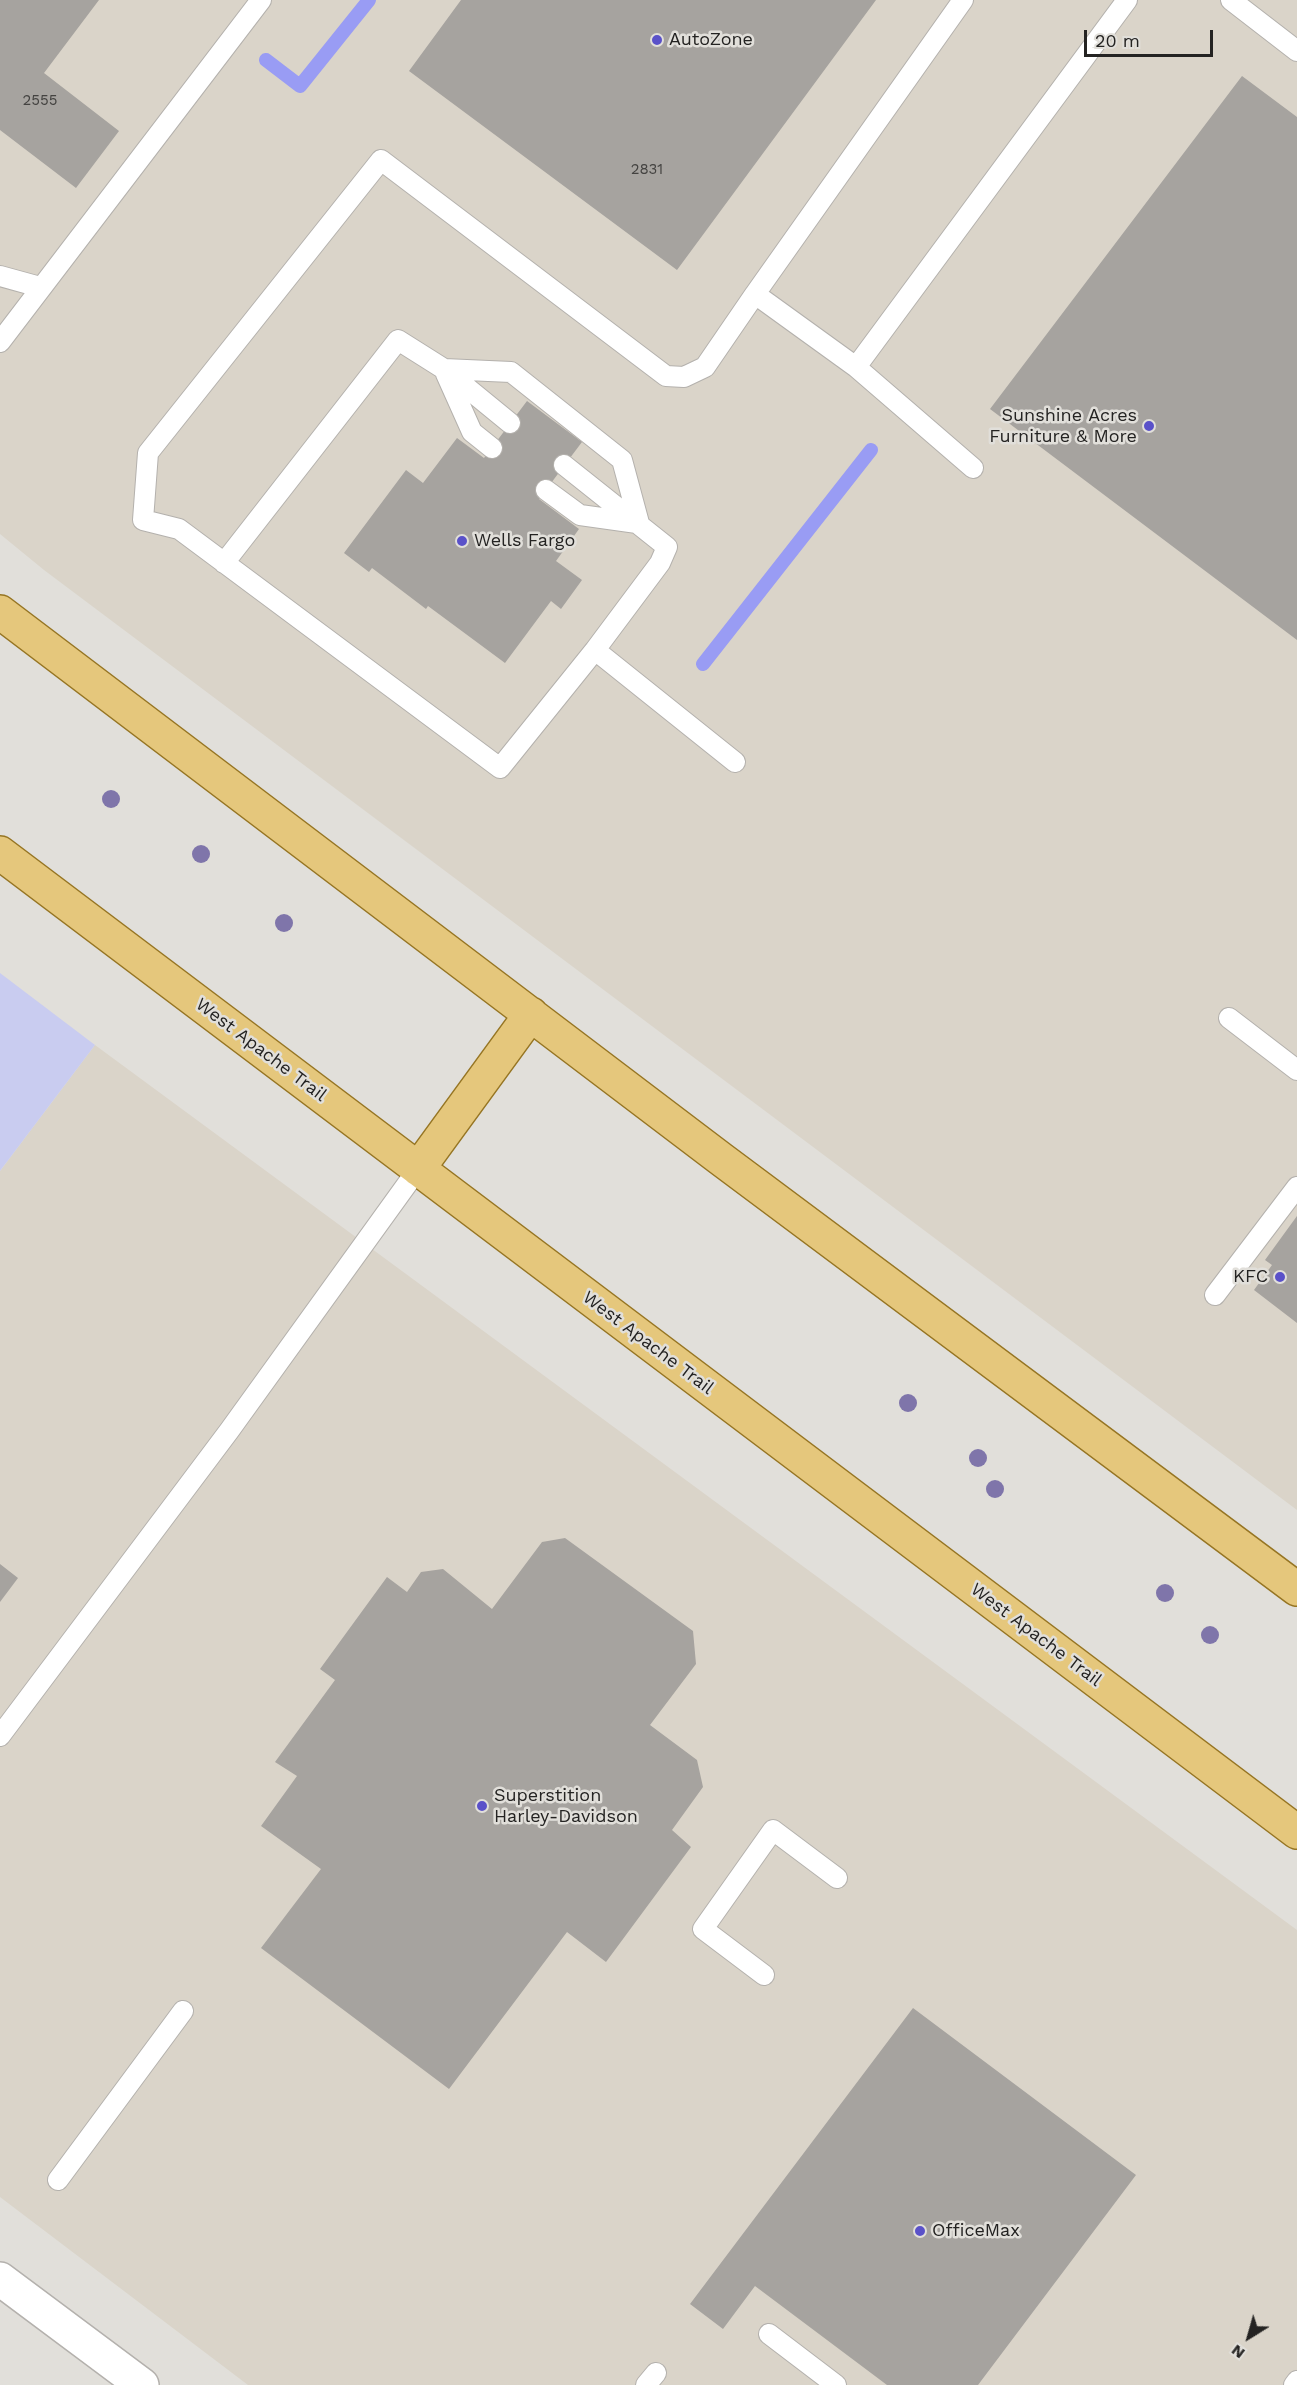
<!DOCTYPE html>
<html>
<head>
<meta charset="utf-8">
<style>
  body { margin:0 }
  #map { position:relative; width:1297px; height:2385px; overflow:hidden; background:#e1dfda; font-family:"Work Sans",sans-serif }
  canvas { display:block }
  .north { position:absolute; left:1219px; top:2307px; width:60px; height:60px; -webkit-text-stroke:4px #e1dfda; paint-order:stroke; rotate:217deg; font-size:16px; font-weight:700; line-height:24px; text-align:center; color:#242322 }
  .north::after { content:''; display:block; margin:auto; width:21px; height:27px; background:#242322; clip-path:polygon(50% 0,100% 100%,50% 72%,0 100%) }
  .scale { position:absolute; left:1084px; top:30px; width:129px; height:27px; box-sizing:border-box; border:3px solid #242322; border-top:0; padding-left:8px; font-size:18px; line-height:21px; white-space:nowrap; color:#242322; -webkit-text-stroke:4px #e1dfda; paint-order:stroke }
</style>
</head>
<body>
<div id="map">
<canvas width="1297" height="2385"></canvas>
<div class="north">N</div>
<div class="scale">20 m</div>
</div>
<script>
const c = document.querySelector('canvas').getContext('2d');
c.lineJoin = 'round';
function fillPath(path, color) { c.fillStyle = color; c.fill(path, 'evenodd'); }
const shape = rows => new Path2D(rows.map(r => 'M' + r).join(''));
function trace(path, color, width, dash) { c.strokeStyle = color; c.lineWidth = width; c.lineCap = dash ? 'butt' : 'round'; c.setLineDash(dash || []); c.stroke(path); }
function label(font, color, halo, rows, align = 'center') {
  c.font = font + ' "Work Sans",sans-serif'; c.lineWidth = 5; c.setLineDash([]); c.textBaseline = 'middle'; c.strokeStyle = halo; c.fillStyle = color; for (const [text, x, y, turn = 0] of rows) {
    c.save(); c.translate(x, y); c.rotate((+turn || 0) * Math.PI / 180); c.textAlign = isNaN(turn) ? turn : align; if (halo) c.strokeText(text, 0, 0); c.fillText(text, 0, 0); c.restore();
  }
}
const built = shape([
  [0,0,1297,0,1297,1510,44,570,0,534],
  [95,1045,1297,1930,1297,2385,248,2385,0,2197,0,1171]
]);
const green = shape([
  [0,973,95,1045,0,1171]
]);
const stream = shape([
  [266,60,300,86,369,0],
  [703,664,871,450]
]);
const building = shape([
  [0,0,99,0,44,73,119,131,76,188,0,130],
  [461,0,876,0,677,270,409,71],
  [1242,76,1297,117,1297,640,990,409],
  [527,401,582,442,539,499,579,529,556,561,582,580,561,609,551,601,505,663,428,606,426,609,372,568,369,572,344,553,406,470,423,483,457,438,484,458],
  [1297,1216,1297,1323,1254,1290,1272,1265,1265,1260],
  [565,1538,693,1631,696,1664,650,1725,697,1760,703,1787,672,1830,691,1847,606,1962,567,1932,449,2089,261,1948,321,1869,261,1826,297,1776,275,1762,335,1680,320,1669,387,1577,407,1592,421,1572,443,1569,492,1609,542,1542],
  [0,1564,18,1578,0,1602],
  [913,2008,1136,2175,978,2385,887,2385,755,2286,723,2329,690,2304]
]);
const lane = shape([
  [963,0,755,294,856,367,973,468],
  [1231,0,1297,51],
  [0,276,40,287],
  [0,342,261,0],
  [856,367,1127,0],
  [444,369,511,372,622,460,639,523],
  [446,374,472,432,492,448],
  [564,465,667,547,660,563,595,650,500,768,179,529,143,520,148,453,381,160,666,376,684,377,705,367,755,294],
  [546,490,580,515,637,523],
  [224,563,398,340,444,369,510,423],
  [595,650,735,762],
  [1229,1018,1297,1070],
  [1215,1295,1297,1187],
  [0,1736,229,1431,418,1169],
  [764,1975,703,1929,773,1830,837,1878],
  [58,2180,183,2011],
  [769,2334,836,2385],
  [646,2385,656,2373],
  [1294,2385,1297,2381]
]);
const street = shape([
  [0,2279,142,2385]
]);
const primary = shape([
  [0,612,721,1159,1297,1589],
  [0,853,1297,1832],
  [418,1169,531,1014]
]);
const trees = [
  [111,799],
  [201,854],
  [284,923],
  [908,1403],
  [978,1458],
  [995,1489],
  [1165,1593],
  [1210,1635]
];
const markers = [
  [657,40,6,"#5a51c9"],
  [1149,426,6,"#5a51c9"],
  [462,541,6,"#5a51c9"],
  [1280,1277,6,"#5a51c9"],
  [482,1806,6,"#5a51c9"],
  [920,2231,6,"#5a51c9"]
];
const numberNames = [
  ["2555",40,101],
  ["2831",647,170]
];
const poiNames = [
  ["AutoZone",669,40],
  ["Sunshine Acres",1137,416,"right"],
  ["Furniture & More",1137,437,"right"],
  ["Wells Fargo",474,541],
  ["KFC",1268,1277,"right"],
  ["Superstition",494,1796],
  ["Harley-Davidson",494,1817],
  ["OfficeMax",932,2231]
];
const streetNames = [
  ["West Apache Trail",261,1050,37],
  ["West Apache Trail",648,1343,37],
  ["West Apache Trail",1036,1635,37]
];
fillPath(built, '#dad4c9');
fillPath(green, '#c9ccf0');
trace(stream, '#999cf4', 14);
fillPath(building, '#a6a39f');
trace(lane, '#b4b1ad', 22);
trace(street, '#b4b1ad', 36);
trace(primary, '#967523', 36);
trace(lane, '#fff', 20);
trace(street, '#fff', 33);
trace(primary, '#e5c77c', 33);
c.fillStyle = '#7f75aa';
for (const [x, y] of trees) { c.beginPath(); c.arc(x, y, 9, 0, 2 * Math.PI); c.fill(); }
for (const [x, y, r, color] of markers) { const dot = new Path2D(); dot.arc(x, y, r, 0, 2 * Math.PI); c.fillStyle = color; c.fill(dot); trace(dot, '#e1dfda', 2); }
label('15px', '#444341', null, numberNames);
label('18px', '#242322', '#e1dfda', poiNames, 'left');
label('18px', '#242322', '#e1dfda', streetNames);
</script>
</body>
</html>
